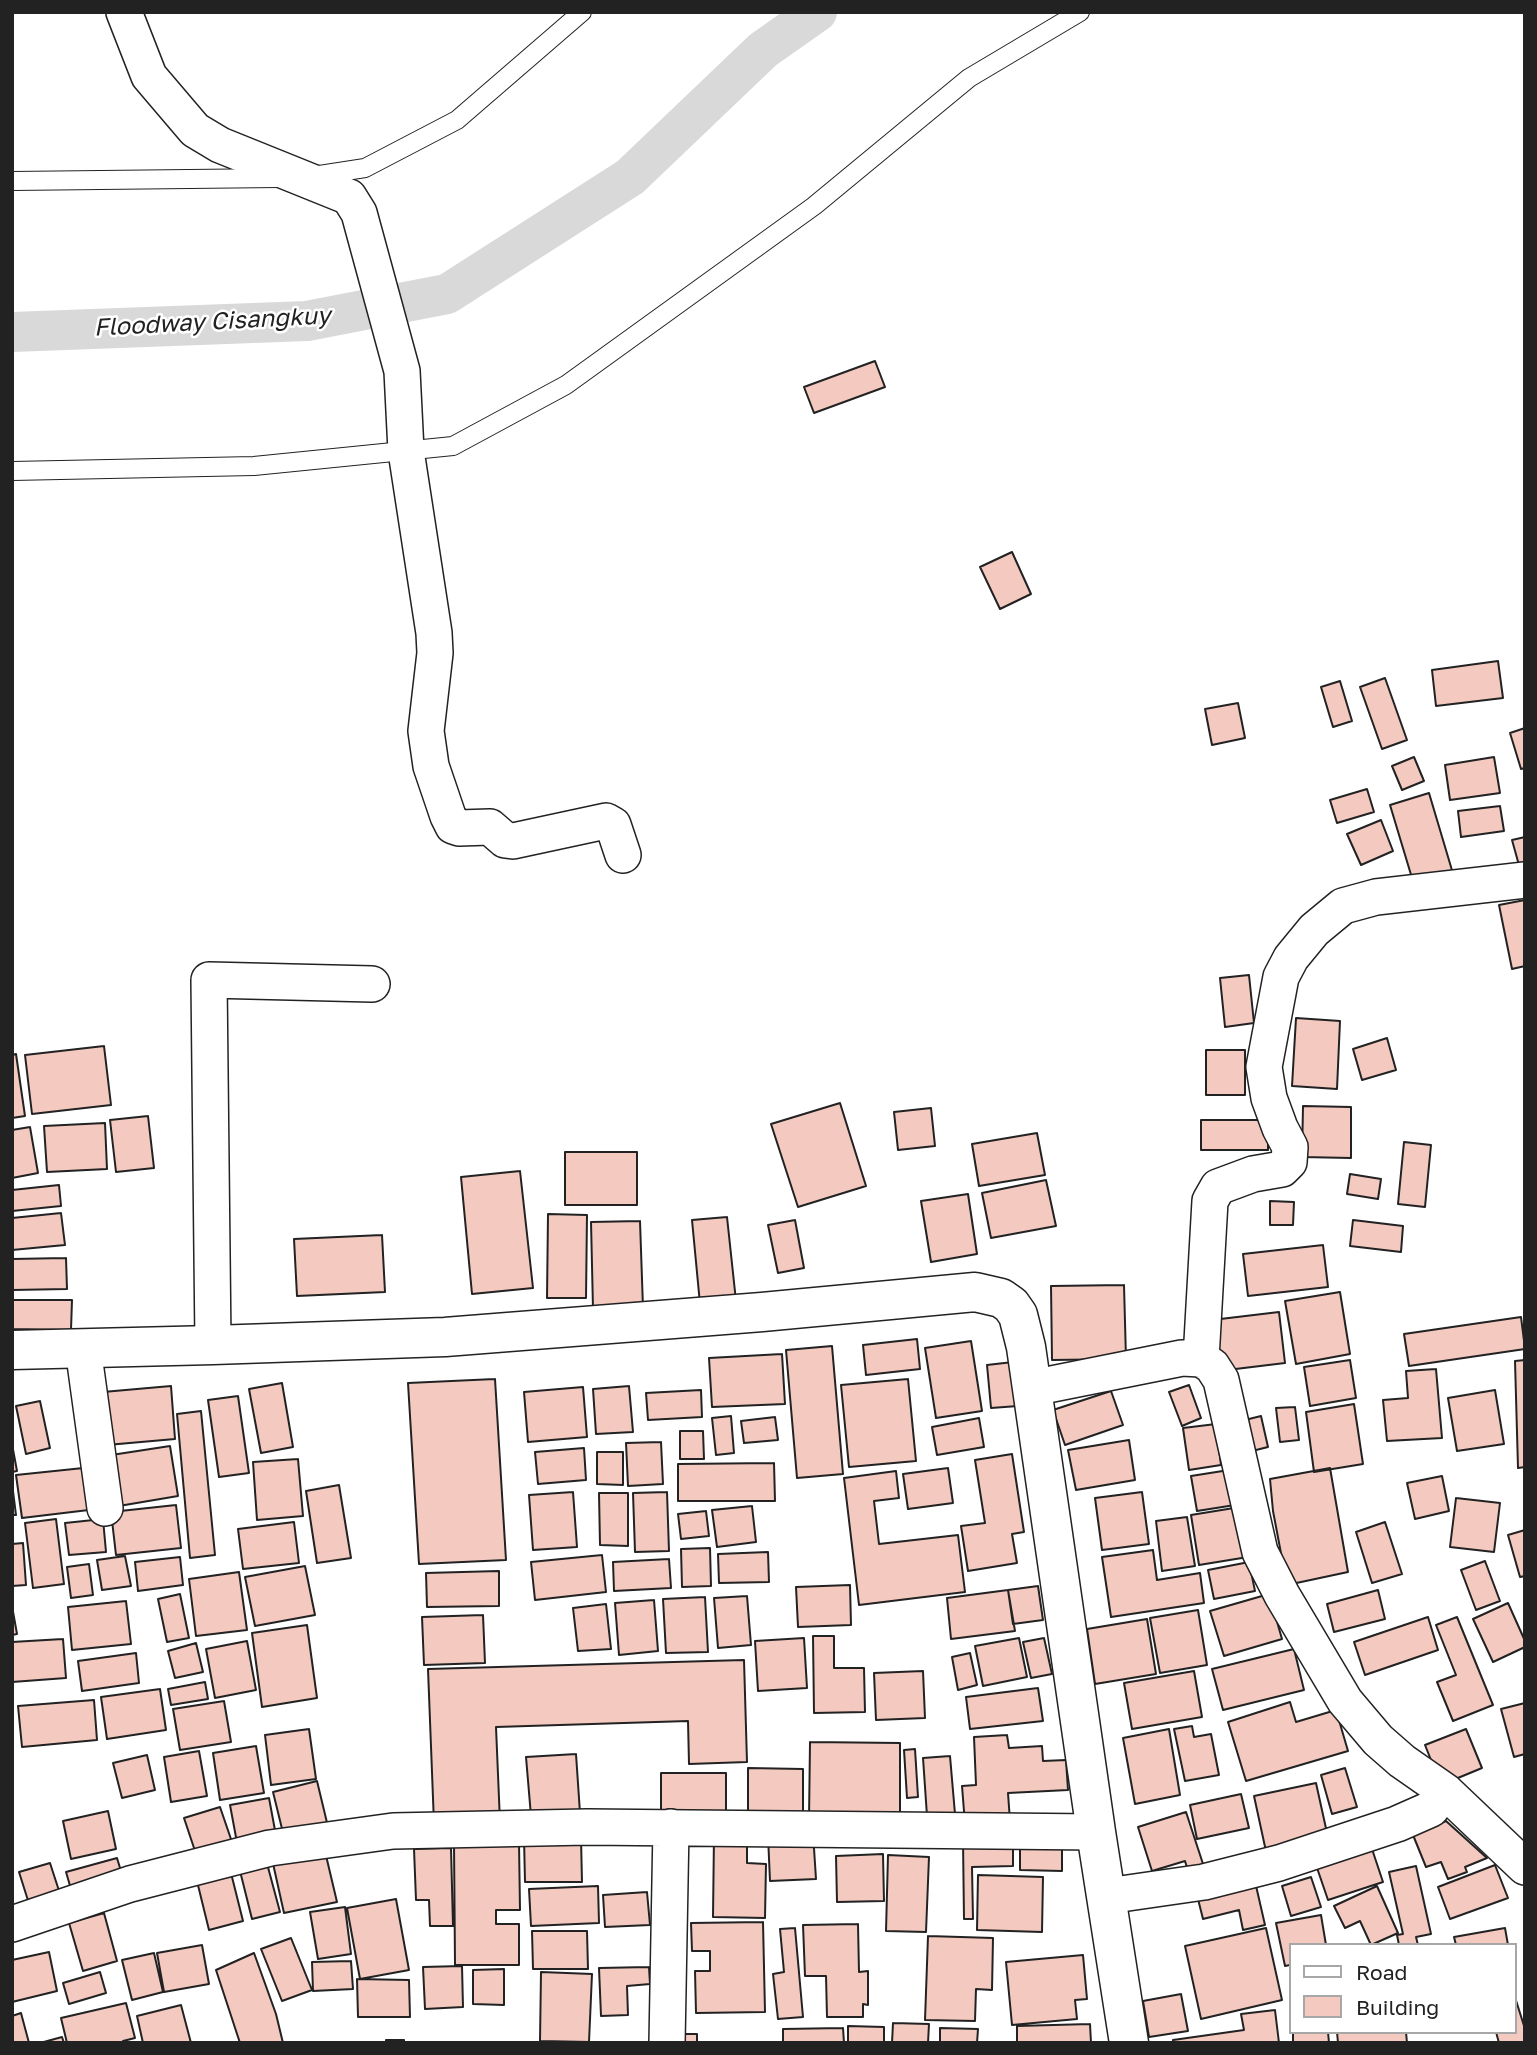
<!DOCTYPE html>
<html>
<head>
<meta charset="utf-8">
<style>
  body { margin:0 }
  #map { position:relative; width:1537px; height:2055px; overflow:hidden; background:#fff; font-family:"Golos Text",sans-serif }
  canvas { display:block }
  .frame { position:absolute; inset:0; border:14px solid #222; pointer-events:none }
  .legend { position:absolute; left:1289px; top:1943px; width:228px; height:91px; box-sizing:border-box; background:#fff; border:2px solid #a7a7a7; margin:0; padding:9px 12px; list-style:none; font-size:21px; color:#222 }
  .legend li { display:flex; align-items:center; gap:14px; height:35px }
  .legend b { width:35px; border:2px solid #a7a7a7 }
</style>
</head>
<body>
<div id="map">
<canvas width="1537" height="2055"></canvas>
<div class="frame"></div>
<ul class="legend">
<li><b style="height:9px;background:#fff"></b>Road</li>
<li><b style="height:19px;background:#f3c9c0"></b>Building</li>
</ul>
</div>
<script>
const c = document.querySelector('canvas').getContext('2d');
c.lineJoin = 'round';
const shape = rows => new Path2D(rows.map(r => 'M' + r).join(''));
function trace(path, color, width, dash) { c.strokeStyle = color; c.lineWidth = width; c.lineCap = dash ? 'butt' : 'round'; c.setLineDash(dash || []); c.stroke(path); }
function fillPath(path, color) { c.fillStyle = color; c.fill(path, 'evenodd'); }
function label(font, color, halo, rows, align = 'center') {
  c.font = font + ' "Golos Text",sans-serif'; c.lineWidth = 5; c.setLineDash([]); c.textBaseline = 'middle'; c.strokeStyle = halo; c.fillStyle = color; for (const [text, x, y, turn = 0] of rows) {
    c.save(); c.translate(x, y); c.rotate((+turn || 0) * Math.PI / 180); c.textAlign = isNaN(turn) ? turn : align; if (halo) c.strokeText(text, 0, 0); c.fillText(text, 0, 0); c.restore();
  }
}
const canal = shape([
  [12,332,307,321,447,294,630,177,763,50,817,12]
]);
const building = shape([
  [875,361,885,387,814,413,804,387,875,361],
  [1012,552,1031,594,1000,609,980,567,1012,552],
  [1498,661,1503,698,1436,706,1432,670,1498,661],
  [1385,678,1407,740,1382,749,1360,687,1385,678],
  [1340,681,1352,721,1333,727,1321,687,1340,681],
  [1238,703,1245,738,1212,745,1205,709,1238,703],
  [1525,728,1525,768,1521,769,1510,733,1525,728],
  [1414,757,1424,781,1402,790,1392,766,1414,757],
  [1494,757,1500,793,1450,800,1445,765,1494,757],
  [1367,789,1374,812,1337,823,1330,800,1367,789],
  [1429,793,1454,877,1415,888,1390,805,1429,793],
  [1500,806,1504,831,1461,837,1458,811,1500,806],
  [1381,820,1393,851,1361,865,1347,834,1381,820],
  [1525,837,1525,875,1522,876,1512,840,1525,837],
  [1525,900,1525,966,1512,969,1499,905,1525,900],
  [1249,975,1254,1023,1225,1027,1220,978,1249,975],
  [1296,1018,1340,1021,1337,1089,1292,1086,1296,1018],
  [1387,1038,1396,1070,1362,1080,1353,1049,1387,1038],
  [104,1046,111,1105,32,1114,25,1055,104,1046],
  [1206,1050,1245,1050,1245,1095,1206,1095,1206,1050],
  [16,1054,25,1116,12,1118,12,1055,16,1054],
  [840,1103,866,1186,798,1207,771,1124,840,1103],
  [1303,1106,1351,1107,1351,1158,1302,1157,1303,1106],
  [931,1108,935,1146,898,1150,894,1112,931,1108],
  [148,1116,154,1168,116,1172,110,1120,148,1116],
  [1201,1120,1268,1120,1268,1150,1201,1150,1201,1120],
  [105,1123,107,1169,47,1172,44,1126,105,1123],
  [30,1127,38,1173,12,1178,12,1130,30,1127],
  [1037,1133,1045,1175,979,1186,972,1144,1037,1133],
  [1404,1142,1431,1145,1425,1207,1398,1204,1404,1142],
  [565,1152,637,1152,637,1205,565,1205,565,1152],
  [520,1171,533,1288,472,1294,461,1177,520,1171],
  [1350,1174,1381,1179,1378,1199,1347,1194,1350,1174],
  [1046,1180,1056,1226,991,1238,982,1193,1046,1180],
  [59,1185,61,1206,12,1211,12,1190,59,1185],
  [968,1194,977,1254,931,1262,921,1201,968,1194],
  [1270,1201,1294,1202,1293,1225,1270,1225,1270,1201],
  [61,1213,65,1245,12,1250,12,1218,61,1213],
  [548,1214,587,1215,586,1298,547,1298,548,1214],
  [727,1217,736,1301,700,1304,692,1220,727,1217],
  [795,1220,804,1268,778,1273,768,1225,795,1220],
  [1353,1220,1403,1226,1401,1252,1350,1246,1353,1220],
  [640,1221,643,1308,593,1309,591,1222,640,1221],
  [382,1235,385,1292,297,1296,294,1239,382,1235],
  [1323,1245,1328,1287,1248,1296,1243,1254,1323,1245],
  [66,1258,67,1289,12,1290,12,1259,66,1258],
  [1124,1285,1126,1359,1052,1360,1051,1286,1124,1285],
  [1340,1292,1350,1354,1296,1364,1285,1301,1340,1292],
  [13,1300,72,1300,71,1330,13,1329,13,1300],
  [1279,1312,1285,1363,1219,1371,1212,1320,1279,1312],
  [1521,1317,1525,1349,1409,1366,1404,1334,1521,1317],
  [917,1339,920,1369,866,1375,863,1345,917,1339],
  [971,1341,982,1411,936,1418,925,1348,971,1341],
  [832,1346,843,1474,797,1478,786,1350,832,1346],
  [782,1354,785,1404,712,1407,709,1358,782,1354],
  [1350,1360,1356,1398,1310,1406,1304,1367,1350,1360],
  [1525,1360,1525,1467,1518,1468,1515,1361,1525,1360],
  [1013,1362,1018,1406,991,1408,987,1365,1013,1362],
  [1436,1369,1442,1438,1387,1441,1383,1400,1408,1398,1406,1371,1436,1369],
  [495,1379,506,1560,419,1564,408,1383,495,1379],
  [908,1379,916,1461,849,1467,841,1385,908,1379],
  [282,1383,293,1447,261,1453,249,1389,282,1383],
  [1189,1385,1201,1418,1182,1426,1169,1392,1189,1385],
  [171,1386,175,1439,107,1445,103,1392,171,1386],
  [629,1386,633,1432,596,1434,593,1389,629,1386],
  [583,1387,587,1437,528,1442,524,1392,583,1387],
  [701,1390,702,1417,648,1420,646,1393,701,1390],
  [1495,1390,1504,1444,1457,1451,1448,1398,1495,1390],
  [1111,1391,1123,1425,1065,1445,1053,1410,1111,1391],
  [238,1396,249,1473,219,1477,208,1400,238,1396],
  [40,1401,50,1448,26,1454,16,1406,40,1401],
  [1354,1404,1363,1464,1314,1472,1306,1412,1354,1404],
  [1295,1407,1299,1440,1280,1442,1276,1408,1295,1407],
  [201,1411,215,1555,190,1558,177,1414,201,1411],
  [731,1416,734,1453,716,1455,712,1418,731,1416],
  [1261,1416,1268,1447,1248,1452,1241,1421,1261,1416],
  [775,1417,778,1440,744,1443,741,1421,775,1417],
  [979,1418,984,1447,937,1455,932,1427,979,1418],
  [1216,1424,1221,1465,1189,1470,1183,1428,1216,1424],
  [680,1431,703,1431,704,1459,680,1459,680,1431],
  [1129,1440,1135,1480,1076,1490,1068,1450,1129,1440],
  [661,1442,663,1484,628,1486,626,1443,661,1442],
  [12,1444,17,1471,12,1472,12,1444],
  [170,1446,178,1496,113,1507,105,1456,170,1446],
  [584,1448,586,1480,538,1484,535,1452,584,1448],
  [597,1452,623,1452,623,1485,597,1484,597,1452],
  [1012,1454,1024,1532,1012,1534,1017,1563,968,1571,961,1526,985,1523,975,1460,1012,1454],
  [298,1459,303,1516,257,1520,253,1462,298,1459],
  [774,1463,775,1501,678,1501,678,1464,774,1463],
  [93,1467,97,1509,22,1518,16,1475,93,1467],
  [948,1468,953,1503,908,1509,903,1474,948,1468],
  [1330,1468,1348,1572,1287,1585,1273,1511,1270,1479,1330,1468],
  [1229,1470,1235,1505,1197,1511,1191,1476,1229,1470],
  [896,1471,899,1498,874,1501,879,1544,958,1535,965,1592,859,1605,844,1478,896,1471],
  [1442,1476,1449,1511,1415,1519,1407,1483,1442,1476],
  [12,1483,16,1515,12,1515,12,1483],
  [339,1485,351,1558,317,1563,306,1491,339,1485],
  [573,1492,577,1547,533,1550,529,1495,573,1492],
  [667,1492,669,1551,635,1552,633,1493,667,1492],
  [1142,1492,1149,1544,1102,1550,1095,1498,1142,1492],
  [599,1493,628,1493,628,1546,600,1545,599,1493],
  [1456,1498,1500,1503,1494,1552,1450,1547,1456,1498],
  [176,1505,181,1548,116,1555,111,1512,176,1505],
  [752,1506,756,1542,717,1547,712,1510,752,1506],
  [1240,1507,1248,1557,1199,1565,1191,1515,1240,1507],
  [706,1511,709,1536,681,1539,678,1514,706,1511],
  [1187,1517,1195,1566,1162,1571,1156,1521,1187,1517],
  [56,1519,64,1584,33,1588,25,1523,56,1519],
  [103,1519,106,1552,69,1555,65,1523,103,1519],
  [294,1522,299,1563,243,1569,238,1529,294,1522],
  [1385,1522,1402,1574,1372,1583,1356,1532,1385,1522],
  [1525,1530,1525,1576,1520,1577,1508,1535,1525,1530],
  [23,1543,26,1585,12,1586,12,1544,23,1543],
  [710,1548,711,1586,682,1587,681,1549,710,1548],
  [1153,1550,1157,1580,1200,1573,1204,1603,1111,1617,1102,1557,1153,1550],
  [768,1552,769,1582,719,1583,718,1554,768,1552],
  [602,1555,606,1592,535,1600,531,1562,602,1555],
  [125,1556,131,1586,102,1590,97,1560,125,1556],
  [180,1557,183,1585,138,1591,135,1562,180,1557],
  [669,1559,671,1588,614,1591,613,1562,669,1559],
  [1485,1561,1500,1601,1476,1610,1461,1570,1485,1561],
  [1249,1562,1255,1591,1214,1599,1208,1570,1249,1562],
  [89,1564,93,1595,71,1598,67,1567,89,1564],
  [305,1566,315,1615,255,1626,245,1577,305,1566],
  [499,1571,499,1606,427,1607,426,1573,499,1571],
  [239,1572,247,1630,196,1636,189,1579,239,1572],
  [850,1585,851,1625,798,1627,796,1587,850,1585],
  [1038,1586,1043,1620,1013,1624,1008,1590,1038,1586],
  [1008,1590,1015,1631,951,1639,947,1598,1008,1590],
  [1378,1590,1385,1619,1334,1632,1327,1604,1378,1590],
  [180,1594,189,1638,167,1642,158,1599,180,1594],
  [1269,1594,1282,1639,1224,1656,1210,1611,1269,1594],
  [747,1596,751,1645,718,1648,714,1598,747,1596],
  [705,1597,708,1652,666,1653,663,1599,705,1597],
  [654,1600,658,1651,619,1655,615,1603,654,1600],
  [126,1601,131,1644,72,1650,68,1607,126,1601],
  [1508,1603,1525,1641,1525,1647,1493,1662,1473,1619,1508,1603],
  [606,1604,611,1649,578,1651,573,1608,606,1604],
  [12,1606,17,1634,12,1635,12,1606],
  [1198,1610,1207,1665,1160,1673,1150,1618,1198,1610],
  [483,1615,485,1663,424,1665,422,1617,483,1615],
  [1428,1617,1438,1650,1365,1675,1354,1642,1428,1617],
  [1457,1617,1493,1705,1453,1721,1437,1682,1456,1675,1436,1625,1457,1617],
  [1147,1619,1156,1674,1095,1684,1087,1629,1147,1619],
  [307,1625,317,1698,262,1707,252,1633,307,1625],
  [813,1636,834,1636,834,1668,864,1668,865,1712,814,1713,813,1636],
  [804,1638,807,1688,758,1691,755,1641,804,1638],
  [1019,1638,1027,1677,983,1686,975,1646,1019,1638],
  [1044,1638,1052,1674,1031,1678,1023,1642,1044,1638],
  [63,1639,66,1678,12,1682,12,1642,63,1639],
  [247,1641,256,1690,215,1698,206,1649,247,1641],
  [196,1643,203,1672,175,1678,168,1651,196,1643],
  [1294,1649,1304,1690,1223,1710,1212,1669,1294,1649],
  [136,1653,139,1683,82,1691,78,1661,136,1653],
  [970,1653,977,1685,958,1690,952,1657,970,1653],
  [744,1660,747,1762,689,1764,688,1721,496,1727,500,1822,434,1824,428,1669,744,1660],
  [923,1671,925,1718,876,1720,874,1673,923,1671],
  [1194,1671,1202,1717,1132,1729,1124,1683,1194,1671],
  [205,1682,208,1699,171,1705,168,1689,205,1682],
  [1038,1688,1043,1721,970,1729,966,1697,1038,1688],
  [160,1689,166,1730,107,1739,101,1697,160,1689],
  [94,1700,97,1740,22,1747,18,1706,94,1700],
  [224,1701,231,1742,180,1750,173,1709,224,1701],
  [1290,1702,1296,1722,1336,1710,1348,1751,1246,1781,1228,1722,1290,1702],
  [1525,1703,1525,1754,1514,1757,1501,1709,1525,1703],
  [1192,1726,1194,1737,1211,1734,1219,1775,1185,1781,1174,1729,1192,1726],
  [309,1729,316,1779,271,1785,265,1735,309,1729],
  [1169,1729,1180,1795,1135,1804,1123,1738,1169,1729],
  [1466,1729,1482,1768,1441,1785,1425,1745,1466,1729],
  [1007,1735,1009,1748,1042,1746,1043,1761,1066,1760,1068,1790,1008,1793,1010,1821,965,1824,962,1786,976,1785,974,1737,1007,1735],
  [810,1742,900,1743,900,1820,809,1820,810,1742],
  [256,1746,264,1793,220,1800,213,1753,256,1746],
  [915,1749,918,1797,907,1798,904,1750,915,1749],
  [199,1751,207,1796,171,1802,164,1757,199,1751],
  [576,1754,580,1813,531,1816,526,1757,576,1754],
  [147,1755,155,1790,122,1798,113,1763,147,1755],
  [950,1756,955,1814,927,1816,923,1758,950,1756],
  [748,1768,803,1769,803,1817,748,1816,748,1768],
  [1345,1768,1357,1807,1332,1814,1321,1775,1345,1768],
  [661,1773,726,1773,726,1817,661,1817,661,1773],
  [317,1781,329,1831,285,1841,273,1792,317,1781],
  [1316,1783,1329,1842,1267,1856,1254,1796,1316,1783],
  [1241,1794,1249,1828,1197,1839,1190,1805,1241,1794],
  [269,1798,277,1841,238,1848,230,1805,269,1798],
  [220,1807,232,1842,196,1854,184,1818,220,1807],
  [108,1811,116,1849,71,1859,63,1821,108,1811],
  [1186,1812,1205,1870,1189,1874,1185,1861,1152,1871,1138,1827,1186,1812],
  [1446,1821,1487,1858,1465,1867,1467,1872,1448,1879,1441,1862,1426,1867,1413,1835,1446,1821],
  [813,1833,816,1879,770,1881,768,1836,813,1833],
  [714,1835,747,1836,747,1863,766,1864,765,1918,713,1917,714,1835],
  [524,1838,581,1838,582,1882,525,1882,524,1838],
  [1020,1838,1062,1838,1062,1871,1020,1870,1020,1838],
  [1013,1840,1013,1866,972,1867,973,1919,964,1919,963,1841,1013,1840],
  [519,1842,520,1910,496,1910,496,1924,519,1924,519,1965,455,1965,454,1843,519,1842],
  [1370,1843,1383,1882,1328,1900,1315,1862,1370,1843],
  [324,1847,337,1902,284,1913,272,1859,324,1847],
  [451,1848,453,1926,430,1926,429,1900,416,1900,414,1849,451,1848],
  [883,1854,884,1901,837,1902,836,1856,883,1854],
  [888,1855,929,1857,926,1932,886,1931,888,1855],
  [265,1856,280,1912,252,1919,238,1863,265,1856],
  [117,1858,124,1881,73,1896,66,1872,117,1858],
  [50,1863,62,1900,31,1910,19,1872,50,1863],
  [229,1865,243,1921,209,1930,195,1873,229,1865],
  [1495,1865,1508,1898,1450,1919,1438,1887,1495,1865],
  [1416,1866,1431,1934,1416,1937,1418,1945,1399,1945,1397,1935,1403,1934,1389,1872,1416,1866],
  [978,1875,1043,1877,1042,1932,977,1930,978,1875],
  [1254,1877,1265,1925,1243,1930,1239,1910,1203,1919,1196,1891,1254,1877],
  [1311,1877,1321,1907,1291,1916,1282,1886,1311,1877],
  [598,1886,599,1923,531,1926,529,1889,598,1886],
  [1377,1886,1398,1933,1371,1945,1360,1921,1345,1928,1334,1906,1377,1886],
  [647,1892,650,1925,605,1927,603,1895,647,1892],
  [396,1899,409,1970,360,1979,347,1908,396,1899],
  [345,1907,351,1954,318,1959,310,1912,345,1907],
  [104,1913,117,1961,83,1971,69,1923,104,1913],
  [1321,1915,1326,1945,1290,1945,1290,1965,1285,1966,1276,1923,1321,1915],
  [763,1922,765,2012,696,2013,695,1971,710,1971,710,1951,692,1951,691,1923,763,1922],
  [858,1924,859,1972,868,1971,868,2005,863,2004,863,2017,827,2017,826,1976,805,1976,803,1925,858,1924],
  [795,1928,803,2017,778,2019,773,1974,784,1972,780,1929,795,1928],
  [1266,1928,1282,2000,1201,2019,1185,1946,1266,1928],
  [1505,1928,1508,1945,1456,1945,1454,1937,1505,1928],
  [532,1931,587,1931,588,1969,533,1969,532,1931],
  [928,1936,993,1938,992,1990,976,1989,975,2021,925,2020,928,1936],
  [291,1938,312,1990,282,2001,261,1949,291,1938],
  [202,1945,209,1984,164,1992,157,1953,202,1945],
  [49,1952,57,1991,12,2002,12,1960,49,1952],
  [154,1953,163,1992,132,2000,122,1960,154,1953],
  [254,1953,276,2014,283,2043,240,2043,216,1970,254,1953],
  [1083,1955,1087,1999,1075,2000,1077,2019,1012,2025,1006,1962,1083,1955],
  [351,1961,353,1989,313,1991,312,1962,351,1961],
  [462,1966,463,2007,425,2009,423,1967,462,1966],
  [649,1967,650,1984,627,1986,628,2015,601,2016,599,1968,649,1967],
  [504,1969,504,2005,473,2004,473,1970,504,1969],
  [100,1972,106,1993,69,2004,63,1983,100,1972],
  [541,1972,592,1974,589,2042,540,2041,541,1972],
  [357,1979,409,1980,410,2017,358,2017,357,1979],
  [1181,1994,1188,2031,1149,2037,1143,2001,1181,1994],
  [1514,1994,1525,2029,1525,2043,1499,2043,1496,2032,1514,2032,1514,1994],
  [126,2003,135,2038,123,2041,124,2043,67,2043,61,2018,126,2003],
  [181,2005,191,2043,143,2043,137,2016,181,2005],
  [1275,2010,1279,2043,1173,2043,1173,2040,1244,2030,1241,2014,1275,2010],
  [21,2013,29,2043,12,2043,12,2016,21,2013],
  [893,2023,929,2024,928,2043,892,2043,893,2023],
  [1090,2024,1091,2043,1017,2043,1017,2026,1090,2024],
  [848,2026,884,2027,884,2043,848,2043,848,2026],
  [843,2028,844,2043,783,2043,783,2029,843,2028],
  [940,2028,978,2029,977,2043,940,2043,940,2028],
  [1293,2032,1328,2032,1329,2043,1293,2043,1293,2032],
  [1337,2032,1406,2032,1407,2043,1338,2043,1337,2032],
  [679,2034,697,2034,697,2043,679,2043,679,2034],
  [62,2037,64,2043,40,2043,62,2037],
  [386,2040,404,2040,404,2043,386,2043,386,2040]
]);
const lane = shape([
  [313,176,365,168,457,120,582,12],
  [12,181,278,178],
  [12,471,254,466,453,446,566,385,814,206,969,78,1080,12]
]);
const street = shape([
  [124,12,149,76,195,130,220,145,349,197,359,213,402,371,406,451,434,633,435,653,426,731,431,766,448,816,453,826,459,828,490,827,505,840,513,841,606,821,613,825,623,855],
  [213,1345,209,980,372,984],
  [83,1348,105,1508],
  [1201,1359,1210,1201,1218,1187,1253,1174,1282,1169,1289,1162,1290,1147,1280,1128,1269,1098,1264,1067,1281,977,1291,958,1314,930,1343,906,1376,897,1525,880],
  [1032,1388,1182,1358,1201,1359,1212,1366,1221,1380,1260,1552,1282,1595,1345,1701,1378,1740,1402,1761,1445,1791,1525,1867],
  [1107,1896,1204,1882,1279,1863,1397,1824,1431,1809,1445,1791],
  [12,1924,130,1884,270,1848,393,1831,587,1827,1096,1832],
  [667,2043,671,1827]
]);
const secondary = shape([
  [12,1350,213,1345,445,1337,762,1312,975,1292,1001,1298,1011,1305,1018,1315,1026,1347,1096,1832,1129,2043]
]);
const waterNames = [
  ["Floodway Cisangkuy",212,322,-3]
];
trace(canal, '#d9d9d9', 40);
fillPath(building, '#f3c9c0');
trace(building, '#222', 2);
trace(lane, '#222', 20);
trace(street, '#222', 38);
trace(secondary, '#222', 41);
trace(lane, '#fff', 18);
trace(street, '#fff', 35);
trace(secondary, '#fff', 38);
label('italic 24px', '#222', '#fff', waterNames);
</script>
</body>
</html>
